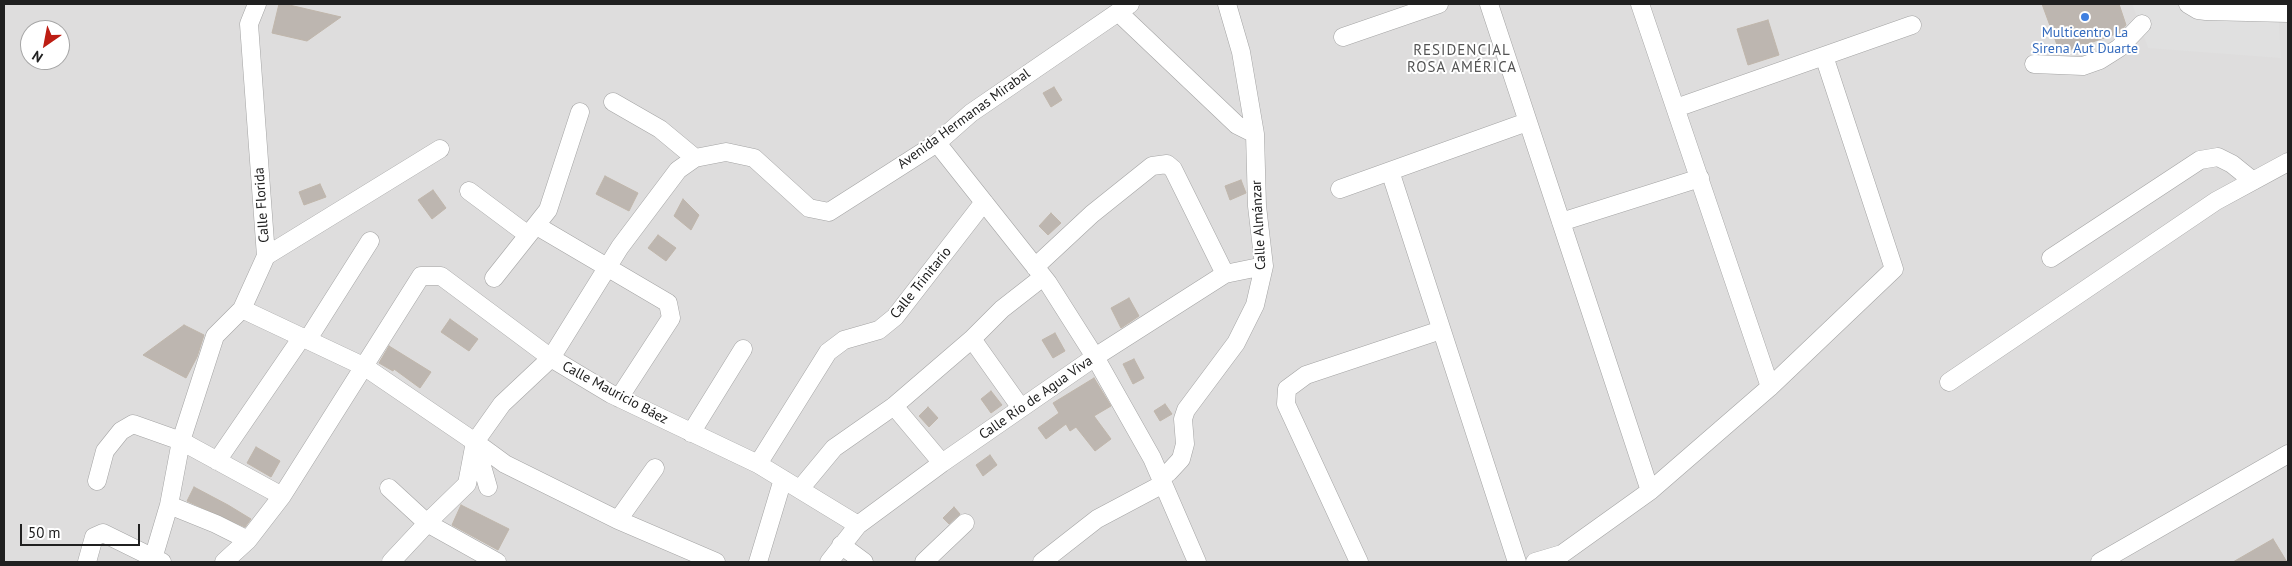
<!DOCTYPE html>
<html>
<head>
<meta charset="utf-8">
<style>
  body { margin:0 }
  #map { position:relative; width:2292px; height:566px; overflow:hidden; background:#f0ede8; font-family:"PT Sans",sans-serif }
  canvas { display:block }
  .frame { position:absolute; inset:0; border:5px solid #202020; pointer-events:none }
  .north { position:absolute; left:20px; top:20px; width:50px; height:50px; box-sizing:border-box; background:#fff; border:1px solid #a6a6a6; border-radius:50%; rotate:213deg; font-size:14px; font-weight:700; line-height:20px; text-align:center; color:#202020 }
  .north::after { content:''; display:block; margin:auto; width:18px; height:22px; background:#bd1d13; clip-path:polygon(50% 0,100% 100%,50% 72%,0 100%) }
  .scale { position:absolute; left:20px; top:524px; width:120px; height:22px; box-sizing:border-box; border:2px solid #202020; border-top:0; padding-left:6px; font-size:15px; line-height:18px; white-space:nowrap; color:#202020; -webkit-text-stroke:4px #fff; paint-order:stroke }
</style>
</head>
<body>
<div id="map">
<canvas width="2292" height="566"></canvas>
<div class="frame"></div>
<div class="north">N</div>
<div class="scale">50 m</div>
</div>
<script>
const c = document.querySelector('canvas').getContext('2d');
c.lineJoin = 'round';
function fillPath(path, color) { c.fillStyle = color; c.fill(path, 'evenodd'); }
const shape = rows => new Path2D(rows.map(r => 'M' + r).join(''));
function trace(path, color, width, dash) { c.strokeStyle = color; c.lineWidth = width; c.lineCap = dash ? 'butt' : 'round'; c.setLineDash(dash || []); c.stroke(path); }
function label(font, color, halo, rows, align = 'center') {
  c.font = font + ' "PT Sans",sans-serif'; c.lineWidth = 4; c.setLineDash([]); c.textBaseline = 'middle'; c.strokeStyle = halo; c.fillStyle = color; for (const [text, x, y, turn = 0] of rows) {
    c.save(); c.translate(x, y); c.rotate((+turn || 0) * Math.PI / 180); c.textAlign = isNaN(turn) ? turn : align; if (halo) c.strokeText(text, 0, 0); c.fillText(text, 0, 0); c.restore();
  }
}
const residential = shape([
  [4,4,2288,4,2288,562,4,562],
  [30,30,60,30,60,60,30,60]
]);
const parking = shape([
  [2132,4,2278,4,2281,58,2148,48]
]);
const building = shape([
  [279,4,285,4,341,17,307,41,272,33,279,4],
  [2042,4,2119,4,2126,25,2119,33,2060,53,2042,4],
  [1768,20,1779,55,1748,65,1737,29,1768,20],
  [1054,87,1062,100,1051,107,1043,93,1054,87],
  [605,176,638,193,629,211,596,194,605,176],
  [1241,180,1246,193,1230,200,1225,186,1241,180],
  [320,184,326,197,304,205,299,192,320,184],
  [433,190,446,208,432,219,418,200,433,190],
  [683,199,699,215,691,230,674,216,683,199],
  [1051,213,1061,223,1048,235,1039,226,1051,213],
  [658,235,676,248,666,261,648,248,658,235],
  [1129,298,1139,316,1121,328,1111,308,1129,298],
  [450,319,478,339,469,351,441,332,450,319],
  [184,325,204,335,197,357,186,378,143,355,184,325],
  [1055,333,1065,351,1053,358,1042,340,1055,333],
  [389,346,431,372,420,388,394,369,393,371,379,363,389,346],
  [1134,359,1144,378,1133,384,1123,364,1134,359],
  [1094,378,1111,406,1094,416,1111,439,1095,451,1076,427,1070,431,1066,424,1046,439,1038,428,1059,413,1053,403,1094,378],
  [991,391,1002,405,991,413,981,399,991,391],
  [1165,404,1172,414,1160,421,1154,411,1165,404],
  [928,407,938,418,929,427,919,416,928,407],
  [256,447,280,461,271,477,247,463,256,447],
  [990,455,997,465,983,476,976,465,990,455],
  [194,487,228,505,251,519,245,527,187,501,194,487],
  [461,505,509,529,498,550,452,525,461,505],
  [954,507,960,514,949,524,943,518,954,507],
  [2273,539,2287,562,2233,562,2273,539]
]);
const minor = shape([
  [1489,4,1650,491],
  [1640,4,1770,387],
  [2188,4,2198,10,2206,11,2288,13],
  [1118,12,1237,125,1255,134],
  [1343,37,1439,4],
  [2034,64,2083,66,2100,60,2119,48,2142,24],
  [613,102,660,129,695,158],
  [1676,108,1912,25],
  [937,143,1048,283,1095,357,1152,458,1197,562],
  [1390,171,1517,562],
  [1340,189,1527,122],
  [469,191,528,235],
  [1561,222,1700,178],
  [537,226,668,303,671,318,619,398],
  [266,256,440,149],
  [2051,258,2200,160,2218,157,2232,164,2253,181],
  [1035,267,1092,214,1152,166,1167,164,1173,169,1225,274],
  [494,278,548,210,580,112],
  [242,309,365,367,475,442,488,487],
  [308,339,370,241],
  [972,339,1021,408],
  [1949,382,2216,201,2288,162],
  [894,406,942,463],
  [691,433,743,349],
  [475,442,505,464,618,520,716,562],
  [217,461,302,337],
  [758,464,828,352,844,340,879,330,895,317,984,202],
  [1161,478,1169,472,1181,459,1185,444,1183,419,1186,410,1236,343,1255,305,1264,266,1257,206,1255,134,1241,52,1227,4],
  [97,481,105,451,121,431,133,424,181,441,282,496],
  [389,488,427,523,497,562],
  [800,489,834,448,894,406,972,339,1002,309,1043,277],
  [169,505,216,524,248,540],
  [618,520,655,468],
  [841,545,864,562],
  [87,562,94,537,103,533,162,562],
  [152,562,169,505,181,441,215,336,242,309,266,256,249,24,257,4],
  [224,562,248,540,282,496,421,276,441,276,551,358,611,394,758,464,858,525],
  [391,562,433,517,467,484,475,442,502,404,551,358,620,247,678,170,695,158,726,152,754,158,809,208,829,212,937,143,971,113,1130,4],
  [758,562,783,479],
  [829,562,858,525,942,463,1095,357,1225,274,1264,266],
  [924,562,965,523],
  [1042,562,1097,519,1163,484],
  [1359,562,1286,404,1287,389,1306,375,1441,330],
  [1535,562,1562,554,1650,491,1770,387,1894,269,1824,56],
  [2100,562,2288,454]
]);
const markers = [
  [2085,17,5,"#3f7fe0"]
];
const shopNames = [
  ["Multicentro La",2085,33],
  ["Sirena Aut Duarte",2085,49]
];
const streetNames = [
  ["Avenida Hermanas Mirabal",964,119,-36],
  ["Calle Florida",262,205,-94],
  ["Calle Almánzar",1259,225,-93],
  ["Calle Trinitario",921,283,-51],
  ["Calle Mauricio Báez",615,393,28],
  ["Calle Río de Agua Viva",1036,398,-35]
];
const neighbourhoodNames = [
  ["RESIDENCIAL",1462,51],
  ["ROSA AMÉRICA",1462,68]
];
fillPath(residential, '#dedddd');
fillPath(parking, '#e0e0e0');
fillPath(building, '#bdb6b0');
trace(building, '#c0b6ab', 1);
trace(minor, '#a4a4a4', 19);
trace(minor, '#fff', 18);
for (const [x, y, r, color] of markers) { const dot = new Path2D(); dot.arc(x, y, r, 0, 2 * Math.PI); c.fillStyle = color; c.fill(dot); trace(dot, '#fff', 2); }
label('14px', '#366cbe', '#fff', shopNames);
label('14px', '#202020', '#fff', streetNames);
c.letterSpacing = '1px';
label('15px', '#535353', '#fff', neighbourhoodNames);
c.letterSpacing = '0px';
</script>
</body>
</html>
